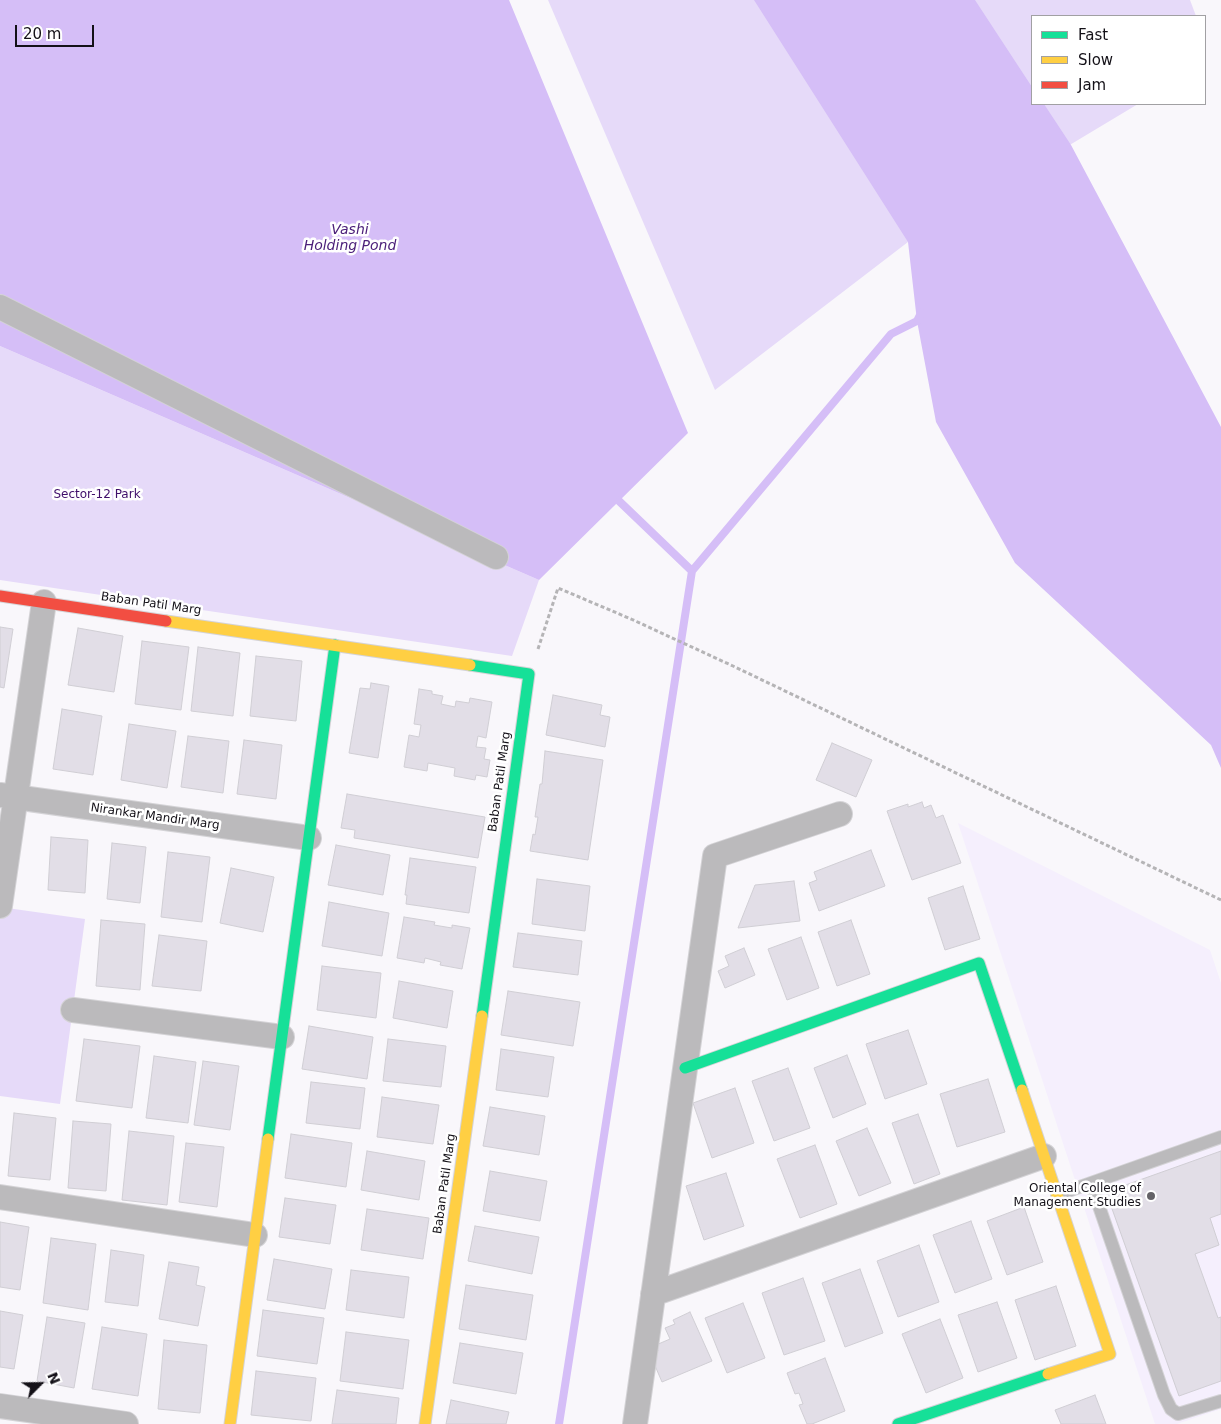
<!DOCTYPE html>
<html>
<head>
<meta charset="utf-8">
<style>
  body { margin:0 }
  #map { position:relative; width:1221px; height:1424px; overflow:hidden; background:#f9f7fb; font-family:"DejaVu Sans",sans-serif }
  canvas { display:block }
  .legend { position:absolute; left:1031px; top:15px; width:175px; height:90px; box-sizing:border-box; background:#fff; border:1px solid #a1a0a3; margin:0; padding:6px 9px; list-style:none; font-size:15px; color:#141118 }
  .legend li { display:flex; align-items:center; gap:10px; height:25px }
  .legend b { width:25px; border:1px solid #a1a0a3 }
  .north { position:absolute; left:15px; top:1359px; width:50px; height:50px; -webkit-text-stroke:4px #fff; paint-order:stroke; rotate:67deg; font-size:14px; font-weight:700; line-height:20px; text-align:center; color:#141118 }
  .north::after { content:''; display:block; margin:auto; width:18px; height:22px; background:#141118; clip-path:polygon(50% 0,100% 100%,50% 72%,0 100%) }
  .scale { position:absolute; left:15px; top:25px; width:79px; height:22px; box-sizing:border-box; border:2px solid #141118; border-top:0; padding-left:6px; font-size:15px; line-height:18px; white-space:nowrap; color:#141118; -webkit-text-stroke:4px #fff; paint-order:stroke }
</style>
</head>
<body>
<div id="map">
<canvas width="1221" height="1424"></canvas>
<ul class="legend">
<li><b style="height:6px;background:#16e098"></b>Fast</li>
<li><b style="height:6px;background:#ffcf43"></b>Slow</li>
<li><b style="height:6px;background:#f24e42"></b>Jam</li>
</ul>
<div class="north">N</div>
<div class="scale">20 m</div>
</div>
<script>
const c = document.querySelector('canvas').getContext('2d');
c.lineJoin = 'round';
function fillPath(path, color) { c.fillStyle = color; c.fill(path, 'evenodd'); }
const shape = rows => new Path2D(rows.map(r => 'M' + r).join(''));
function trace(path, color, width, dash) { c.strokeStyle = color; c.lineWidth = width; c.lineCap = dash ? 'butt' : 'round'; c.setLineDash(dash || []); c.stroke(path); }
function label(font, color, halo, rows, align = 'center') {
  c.font = font + ' "DejaVu Sans",sans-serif'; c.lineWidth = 5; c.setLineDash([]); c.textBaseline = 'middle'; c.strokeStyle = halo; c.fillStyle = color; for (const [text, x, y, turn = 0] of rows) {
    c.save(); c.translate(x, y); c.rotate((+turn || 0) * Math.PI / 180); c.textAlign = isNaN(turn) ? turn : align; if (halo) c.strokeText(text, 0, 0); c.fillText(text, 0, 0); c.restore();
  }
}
const built = shape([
  [958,823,1210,950,1221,983,1221,1409,1177,1424,1155,1424]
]);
const green = shape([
  [548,0,1190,0,1196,16,1032,16,1032,104,1138,104,908,242,715,390],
  [0,346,539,580,512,656,0,580],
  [0,907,85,919,60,1104,0,1096]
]);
const water = shape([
  [0,0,509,0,688,433,539,580,0,346],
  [754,0,975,0,1032,87,1032,104,1044,104,1071,145,1221,427,1221,768,1211,745,1015,563,936,422,917,321,908,242]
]);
const stream = shape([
  [619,501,692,571],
  [559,1424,692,571,891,334,917,321,921,313]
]);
const building = shape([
  [0,627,13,629,4,688,0,687,0,627],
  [78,628,123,636,114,692,68,685,78,628],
  [142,641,189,647,181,710,135,704,142,641],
  [198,647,240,653,233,716,191,711,198,647],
  [256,656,302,661,296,721,250,716,256,656],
  [371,683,389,686,378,758,349,753,360,688,370,689,371,683],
  [419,689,432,691,432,694,443,696,441,704,455,707,456,701,469,703,470,698,492,702,486,738,478,736,476,747,486,748,484,759,490,760,487,777,476,775,475,780,454,776,455,768,428,763,427,771,404,767,409,735,419,737,421,725,414,724,419,689],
  [553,695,602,705,600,715,610,717,605,747,546,735,553,695],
  [62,709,102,716,93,775,53,769,62,709],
  [129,724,176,731,167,788,121,780,129,724],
  [188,736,229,741,223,793,181,787,188,736],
  [244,740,282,745,276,799,237,794,244,740],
  [832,743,872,760,856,797,816,780,832,743],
  [545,751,603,760,588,860,530,851,533,834,535,835,538,817,535,817,540,784,542,784,545,751],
  [347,794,485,817,478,858,354,838,355,830,341,828,347,794],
  [922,802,924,808,931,805,936,818,943,815,961,863,912,880,887,811,908,804,908,807,922,802],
  [51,837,88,840,85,893,48,890,51,837],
  [112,843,146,847,140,903,107,899,112,843],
  [336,845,390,855,383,895,328,885,336,845],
  [871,850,885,886,819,911,809,883,817,880,814,872,871,850],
  [168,852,210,857,202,922,161,917,168,852],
  [410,858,476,867,469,913,406,904,407,895,405,895,410,858],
  [231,868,274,877,263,932,220,923,231,868],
  [537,879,590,886,585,931,532,924,537,879],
  [794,881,800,921,738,928,755,885,794,881],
  [963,886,980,939,945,950,928,898,963,886],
  [329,902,389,913,382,956,322,946,329,902],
  [404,917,435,922,434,925,452,928,452,925,470,928,462,969,440,965,441,962,425,958,424,963,397,958,404,917],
  [101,920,145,924,140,990,96,986,101,920],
  [851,920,870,974,837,986,818,932,851,920],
  [518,933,582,941,578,975,513,967,518,933],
  [159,935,207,941,201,991,152,986,159,935],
  [801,937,819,988,787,1000,768,949,801,937],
  [744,948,755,975,725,988,718,971,729,966,725,956,744,948],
  [322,966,381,973,376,1018,317,1010,322,966],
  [399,981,453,991,447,1028,393,1018,399,981],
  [508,991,580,1002,573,1046,501,1035,508,991],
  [309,1026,373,1037,367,1079,302,1069,309,1026],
  [908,1030,927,1084,885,1099,866,1044,908,1030],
  [84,1039,140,1046,132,1108,76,1101,84,1039],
  [388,1039,446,1046,441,1087,383,1081,388,1039],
  [501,1049,554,1057,548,1097,496,1090,501,1049],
  [847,1055,866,1104,833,1118,814,1068,847,1055],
  [154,1056,196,1062,188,1123,146,1118,154,1056],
  [203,1061,239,1066,230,1130,194,1125,203,1061],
  [788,1068,810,1128,774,1141,752,1081,788,1068],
  [988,1079,1005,1132,957,1147,940,1094,988,1079],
  [311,1082,365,1088,360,1129,306,1123,311,1082],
  [735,1088,754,1143,712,1158,693,1103,735,1088],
  [382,1097,439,1105,433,1144,377,1137,382,1097],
  [490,1107,545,1116,539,1155,483,1146,490,1107],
  [14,1113,56,1118,50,1180,8,1176,14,1113],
  [918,1114,940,1174,914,1184,892,1123,918,1114],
  [73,1121,111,1124,106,1191,68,1188,73,1121],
  [867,1128,891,1183,859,1196,836,1141,867,1128],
  [129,1131,174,1136,167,1205,122,1200,129,1131],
  [291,1134,352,1143,346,1187,285,1178,291,1134],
  [186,1143,224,1147,217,1207,179,1202,186,1143],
  [815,1145,837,1204,800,1218,777,1159,815,1145],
  [367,1151,425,1161,419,1200,361,1190,367,1151],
  [1221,1151,1221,1214,1210,1218,1219,1245,1195,1254,1218,1318,1221,1317,1221,1381,1179,1396,1106,1192,1221,1151],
  [490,1171,547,1181,540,1221,483,1211,490,1171],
  [726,1173,744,1226,704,1240,686,1186,726,1173],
  [285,1198,336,1205,330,1244,279,1237,285,1198],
  [1024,1207,1043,1262,1007,1275,987,1221,1024,1207],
  [367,1209,429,1218,423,1259,361,1250,367,1209],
  [971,1221,992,1279,955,1293,933,1235,971,1221],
  [0,1222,29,1227,20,1290,0,1287,0,1222],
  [475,1226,539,1237,532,1274,468,1261,475,1226],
  [51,1238,96,1244,88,1310,43,1303,51,1238],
  [919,1245,939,1302,898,1317,877,1261,919,1245],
  [111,1250,144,1255,138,1306,105,1302,111,1250],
  [274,1259,332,1269,325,1309,267,1300,274,1259],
  [169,1262,199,1267,196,1285,205,1287,198,1326,159,1319,169,1262],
  [860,1269,883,1333,845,1347,822,1283,860,1269],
  [351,1270,409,1277,404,1318,346,1310,351,1270],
  [803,1278,825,1341,784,1355,762,1293,803,1278],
  [466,1285,533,1295,526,1340,459,1329,466,1285],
  [1056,1286,1076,1346,1035,1360,1015,1300,1056,1286],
  [997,1302,1017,1358,978,1372,958,1315,997,1302],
  [743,1303,765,1358,727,1373,705,1318,743,1303],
  [263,1310,324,1318,317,1364,257,1356,263,1310],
  [0,1311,23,1315,14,1369,0,1367,0,1311],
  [690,1312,712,1361,662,1382,650,1354,658,1351,656,1345,670,1339,665,1328,675,1324,673,1320,690,1312],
  [47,1317,85,1323,74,1388,37,1381,47,1317],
  [940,1319,963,1378,926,1393,902,1334,940,1319],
  [102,1327,147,1334,138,1396,92,1389,102,1327],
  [346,1332,409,1340,403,1389,340,1381,346,1332],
  [164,1340,207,1345,200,1413,158,1409,164,1340],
  [460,1343,523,1353,516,1394,453,1383,460,1343],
  [825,1358,845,1411,812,1424,807,1424,799,1405,803,1404,799,1393,795,1394,787,1373,825,1358],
  [256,1371,316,1378,311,1421,251,1415,256,1371],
  [337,1390,399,1398,396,1424,332,1424,337,1390],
  [1095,1395,1106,1424,1061,1424,1055,1410,1095,1395],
  [451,1400,509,1412,506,1424,446,1424,451,1400]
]);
const path = shape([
  [538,649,558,588,631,619,733,666,1221,900]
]);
const lane = shape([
  [1091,1183,1164,1395,1171,1409,1178,1414,1221,1401],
  [1057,1195,1221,1137]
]);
const street = shape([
  [0,307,496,557],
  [0,795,309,838],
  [0,906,44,602],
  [73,1010,282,1037],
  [0,1197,255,1235],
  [653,1294,1044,1156],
  [0,1406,126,1424],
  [635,1424,715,856,840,814]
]);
const fast = shape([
  [470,665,529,674,482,1016],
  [685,1068,979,963,1022,1090],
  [268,1139,335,645],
  [898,1424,1048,1374]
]);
const slow = shape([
  [166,621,470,665],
  [1022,1090,1110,1354,1048,1374],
  [230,1424,268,1139],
  [425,1424,482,1016]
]);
const jam = shape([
  [0,596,166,621]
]);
const markers = [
  [1151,1196,5,"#646267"]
];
const parkNames = [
  ["Sector-12 Park",97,495]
];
const streetNames = [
  ["Baban Patil Marg",151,604,8],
  ["Baban Patil Marg",500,782,-82],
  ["Nirankar Mandir Marg",155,817,8],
  ["Baban Patil Marg",445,1184,-82]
];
const poiNames = [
  ["Oriental College of",1141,1189],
  ["Management Studies",1141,1203]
];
const waterNames = [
  ["Vashi",350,230],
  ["Holding Pond",350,246]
];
fillPath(built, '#f5effd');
fillPath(green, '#e6daf9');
fillPath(water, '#d5bef7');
trace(stream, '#d5bef7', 8);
fillPath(building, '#e2dee7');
trace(building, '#d0ced4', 1);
trace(lane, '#d4d3d6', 14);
trace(street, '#d4d3d6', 26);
trace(fast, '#d4d3d6', 13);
trace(slow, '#d4d3d6', 13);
trace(jam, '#d4d3d6', 13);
trace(path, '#b5b4b6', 3, [4, 2.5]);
trace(lane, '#bbbabc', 12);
trace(street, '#bbbabc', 24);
trace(fast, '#16e098', 11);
trace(slow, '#ffcf43', 11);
trace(jam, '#f24e42', 11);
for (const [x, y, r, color] of markers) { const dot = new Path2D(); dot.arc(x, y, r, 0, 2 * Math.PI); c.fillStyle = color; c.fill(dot); trace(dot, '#fff', 2); }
label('12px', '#3f0e6a', '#fff', parkNames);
label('12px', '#141118', '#fff', streetNames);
label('12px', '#141118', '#fff', poiNames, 'right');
label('italic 14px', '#4c207a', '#fff', waterNames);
</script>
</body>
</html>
